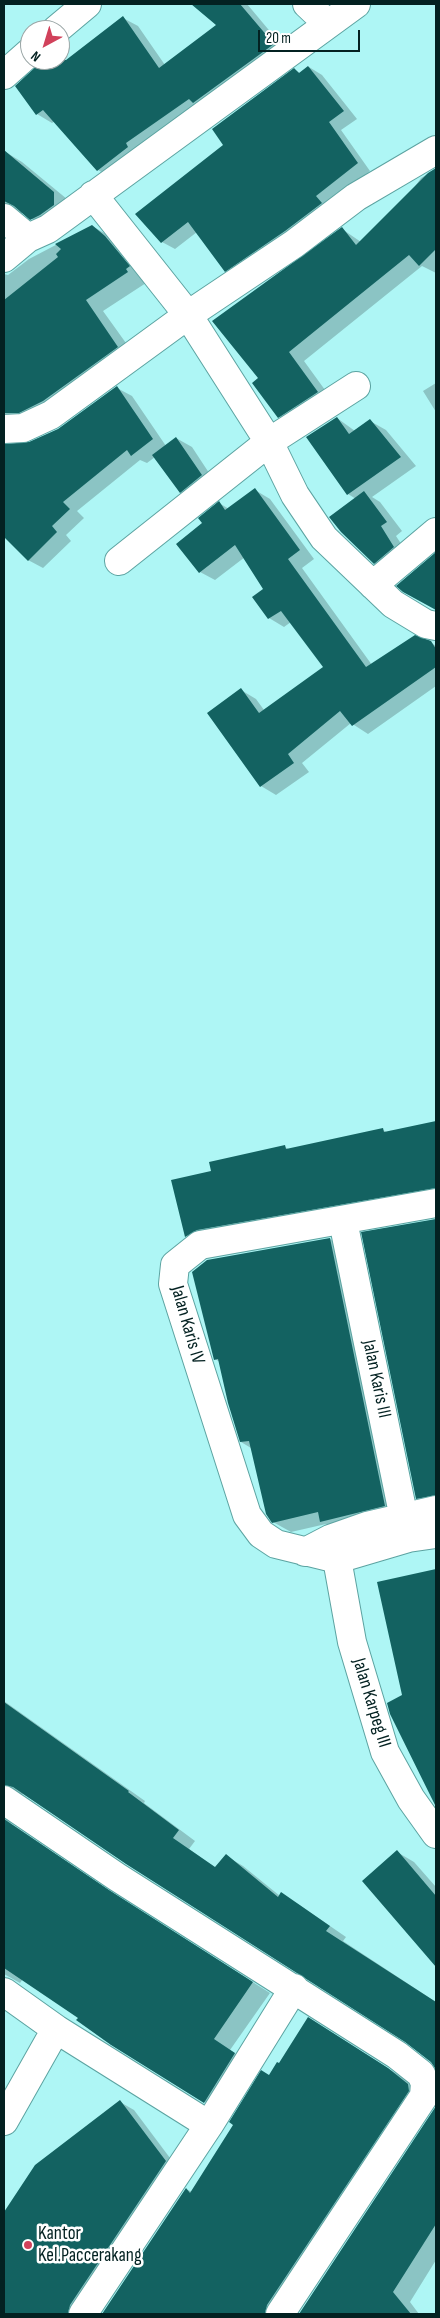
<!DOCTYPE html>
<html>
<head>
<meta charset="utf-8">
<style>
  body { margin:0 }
  #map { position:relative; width:440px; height:2318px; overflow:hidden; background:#aef6f5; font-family:"Sofia Sans Condensed",sans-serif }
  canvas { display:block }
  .frame { position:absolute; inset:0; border:5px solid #032121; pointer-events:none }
  .north { position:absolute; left:20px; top:20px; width:50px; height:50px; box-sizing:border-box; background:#fff; border:1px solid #9aa6a6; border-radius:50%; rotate:219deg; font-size:14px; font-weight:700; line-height:20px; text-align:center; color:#032121 }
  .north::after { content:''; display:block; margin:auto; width:18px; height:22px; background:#d1415b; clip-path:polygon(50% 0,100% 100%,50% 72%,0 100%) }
  .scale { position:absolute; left:258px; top:30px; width:102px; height:22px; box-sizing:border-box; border:2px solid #032121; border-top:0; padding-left:6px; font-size:15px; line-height:18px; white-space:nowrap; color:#032121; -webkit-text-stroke:4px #fff; paint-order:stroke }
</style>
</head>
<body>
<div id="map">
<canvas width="440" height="2318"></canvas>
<div class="frame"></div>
<div class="north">N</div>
<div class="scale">20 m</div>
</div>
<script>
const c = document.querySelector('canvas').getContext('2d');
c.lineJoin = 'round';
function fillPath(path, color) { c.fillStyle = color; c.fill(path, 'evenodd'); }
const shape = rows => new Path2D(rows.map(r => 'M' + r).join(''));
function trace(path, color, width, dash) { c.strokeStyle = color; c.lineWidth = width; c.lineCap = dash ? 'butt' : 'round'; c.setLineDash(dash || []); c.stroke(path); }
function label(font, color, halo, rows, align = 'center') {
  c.font = font + ' "Sofia Sans Condensed",sans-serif'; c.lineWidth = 5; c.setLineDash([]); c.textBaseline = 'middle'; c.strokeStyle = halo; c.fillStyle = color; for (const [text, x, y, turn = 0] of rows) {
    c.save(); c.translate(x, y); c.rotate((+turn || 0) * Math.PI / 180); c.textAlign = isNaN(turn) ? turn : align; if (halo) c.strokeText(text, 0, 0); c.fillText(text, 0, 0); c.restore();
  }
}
const shadow = shape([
  [193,4,247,4,289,54,113,179,98,170,55,121,52,123,37,114,44,60,57,60,63,64,123,18,138,26,165,65,218,25],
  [309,67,322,75,357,119,341,130,370,171,239,278,225,271,197,232,175,249,162,242,225,145,295,70,300,73],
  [4,151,22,162,73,204,50,230,23,213,18,213,8,236,4,270],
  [436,169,436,273,422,266,304,361,333,401,295,426,279,417,260,378,342,229,361,242,414,188,421,178],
  [92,226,111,237,146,283,103,311,136,357,62,412,4,421,4,274,8,275,29,259],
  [436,383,436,412,423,391],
  [117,388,132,396,166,446,176,438,192,447,217,485,196,501,180,492,155,457,147,463,140,460,77,511,84,518,66,535,71,541,43,568,28,560,4,534,4,452,42,481,30,443,58,430],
  [337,418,355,431,370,421,386,430,416,466,372,497,380,502,402,531,396,536,409,556,390,572,374,563,356,499,348,494],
  [255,490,270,499,314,559,302,568,372,665,430,642,436,646,436,686,368,734,351,723,302,763,309,772,276,795,261,786,209,713,241,690,256,699,264,710,325,667,291,622,284,627,269,618,265,589,245,557,215,580,200,572,203,524,219,503,229,509],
  [436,553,436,610,399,586],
  [436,1122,436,1200,203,1247,186,1236,213,1172,285,1147,290,1150,383,1130,388,1133],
  [436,1220,436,1508,435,1508,417,1498,363,1233],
  [330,1239,348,1249,403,1516,339,1532,326,1524,291,1532,273,1522,251,1448,241,1442,220,1362,215,1359,207,1261],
  [436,1570,436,1805,391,1714,404,1696,378,1583],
  [4,1701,145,1801,144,1803,195,1841,189,1849,216,1868,226,1856,243,1866,280,1896,298,1904,346,1937,343,1941,436,2002,436,2067,406,2041,23,1794,14,1795,7,1817,12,1824,126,1902,270,1993,230,2050,251,2064,222,2112,111,2044,80,2018,23,1979,20,1983,4,1974],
  [397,1852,414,1862,436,1887,436,1966,364,1881],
  [326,2029,405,2079,426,2097,284,2314,103,2314,186,2189,192,2192,270,2076,280,2065],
  [120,2102,134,2110,179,2170,68,2314,4,2314,4,2214,36,2166],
  [436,2108,436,2260,410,2302,419,2314,300,2314]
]);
const building = shape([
  [191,4,240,4,274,44,193,103,189,99,126,143,128,147,97,171,43,110,36,115,15,86,43,60,66,60,123,16,159,68,216,25],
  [308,66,344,111,329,122,358,163,316,196,322,203,285,231,225,272,188,222,161,243,135,214,223,145,212,129,294,68,299,73],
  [4,150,54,192,54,205,40,215,30,220,14,206,4,201],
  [436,168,436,249,419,266,409,255,289,352,318,392,278,418,252,383,258,378,212,321,342,227,356,245,428,173],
  [92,225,105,236,130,266,126,269,128,272,86,300,118,347,43,401,19,413,4,413,4,300,58,257,56,254,61,249,55,244],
  [117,386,153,439,131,456,127,450,63,502,70,509,52,526,57,532,28,561,4,537,4,444,29,442,58,429],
  [337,417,349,434,370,419,401,457,347,495,306,437],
  [176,437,202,475,180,493,152,455],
  [255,488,300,550,288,559,366,667,415,635,431,641,436,649,436,667,352,726,340,711,288,754,294,763,260,787,207,713,241,688,259,713,323,667,281,611,268,619,252,597,263,589,235,545,199,573,176,544,202,523,198,518,219,501,225,510],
  [364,491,387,522,381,526,394,547,374,564,341,532,329,517],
  [436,552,436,610,403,592,396,586],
  [436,1121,436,1188,197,1230,185,1237,171,1180,211,1171,209,1162,285,1145,286,1149,383,1128,384,1132],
  [436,1219,436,1495,416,1499,361,1232],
  [330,1238,385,1506,320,1522,318,1512,272,1523,266,1514,249,1441,240,1442,228,1403,218,1359,214,1360,192,1272,207,1260],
  [436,1569,436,1807,390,1714,387,1703,402,1695,377,1582],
  [4,1702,129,1791,128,1792,179,1830,173,1838,215,1867,226,1854,278,1897,281,1892,330,1926,326,1931,436,2002,436,2070,431,2062,405,2042,126,1864,13,1787,4,1785],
  [4,1819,109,1890,253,1982,214,2039,235,2053,204,2103,111,2045,76,2020,78,2018,4,1968],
  [397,1850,436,1896,436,1967,362,1881],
  [308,2017,388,2068,408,2084,409,2091,267,2305,265,2314,102,2314,186,2188,190,2193,233,2125,229,2122,261,2070,269,2075,277,2062,279,2063],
  [120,2100,166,2161,70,2305,68,2314,4,2314,4,2212,35,2165],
  [436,2106,436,2224,393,2292,411,2314,299,2314]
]);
const minor = shape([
  [307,4,327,23],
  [56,30,87,4],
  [4,75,30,52],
  [93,195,188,315,269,442,295,495,324,538,393,604,426,624,436,626],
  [4,218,28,238],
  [4,258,28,238,48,229,356,4],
  [4,429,23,428,51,415,188,315,294,244,356,197,436,150],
  [119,561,269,442,356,386],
  [373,585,436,532],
  [436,1203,200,1245,175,1265,173,1284,247,1515,261,1534,276,1544,337,1559,408,1538,436,1534],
  [343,1221,408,1538],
  [305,1552,330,1539,367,1526,436,1510],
  [337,1559,352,1642,385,1752,411,1799,436,1834],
  [4,1800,117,1877,397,2055,421,2074,425,2083,424,2096,280,2314],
  [4,1992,56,2029,209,2125],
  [4,2121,56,2029],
  [83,2314,209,2125,294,1988]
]);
const markers = [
  [28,2245,5,"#d1415b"]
];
const streetNames = [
  ["Jalan Karis IV",187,1325,74],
  ["Jalan Karis III",376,1379,78],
  ["Jalan Karpeg III",371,1703,73]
];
const poiNames = [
  ["Kantor",38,2234],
  ["Kel.Paccerakang",38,2256]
];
fillPath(shadow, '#0003');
fillPath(building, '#136261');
trace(minor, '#5ca3a1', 30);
trace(minor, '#fff', 28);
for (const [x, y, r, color] of markers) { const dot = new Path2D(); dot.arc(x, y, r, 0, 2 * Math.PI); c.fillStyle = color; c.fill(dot); trace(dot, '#fff', 2); }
label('19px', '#032121', '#fff', streetNames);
label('19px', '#032121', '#fff', poiNames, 'left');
</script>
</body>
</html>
